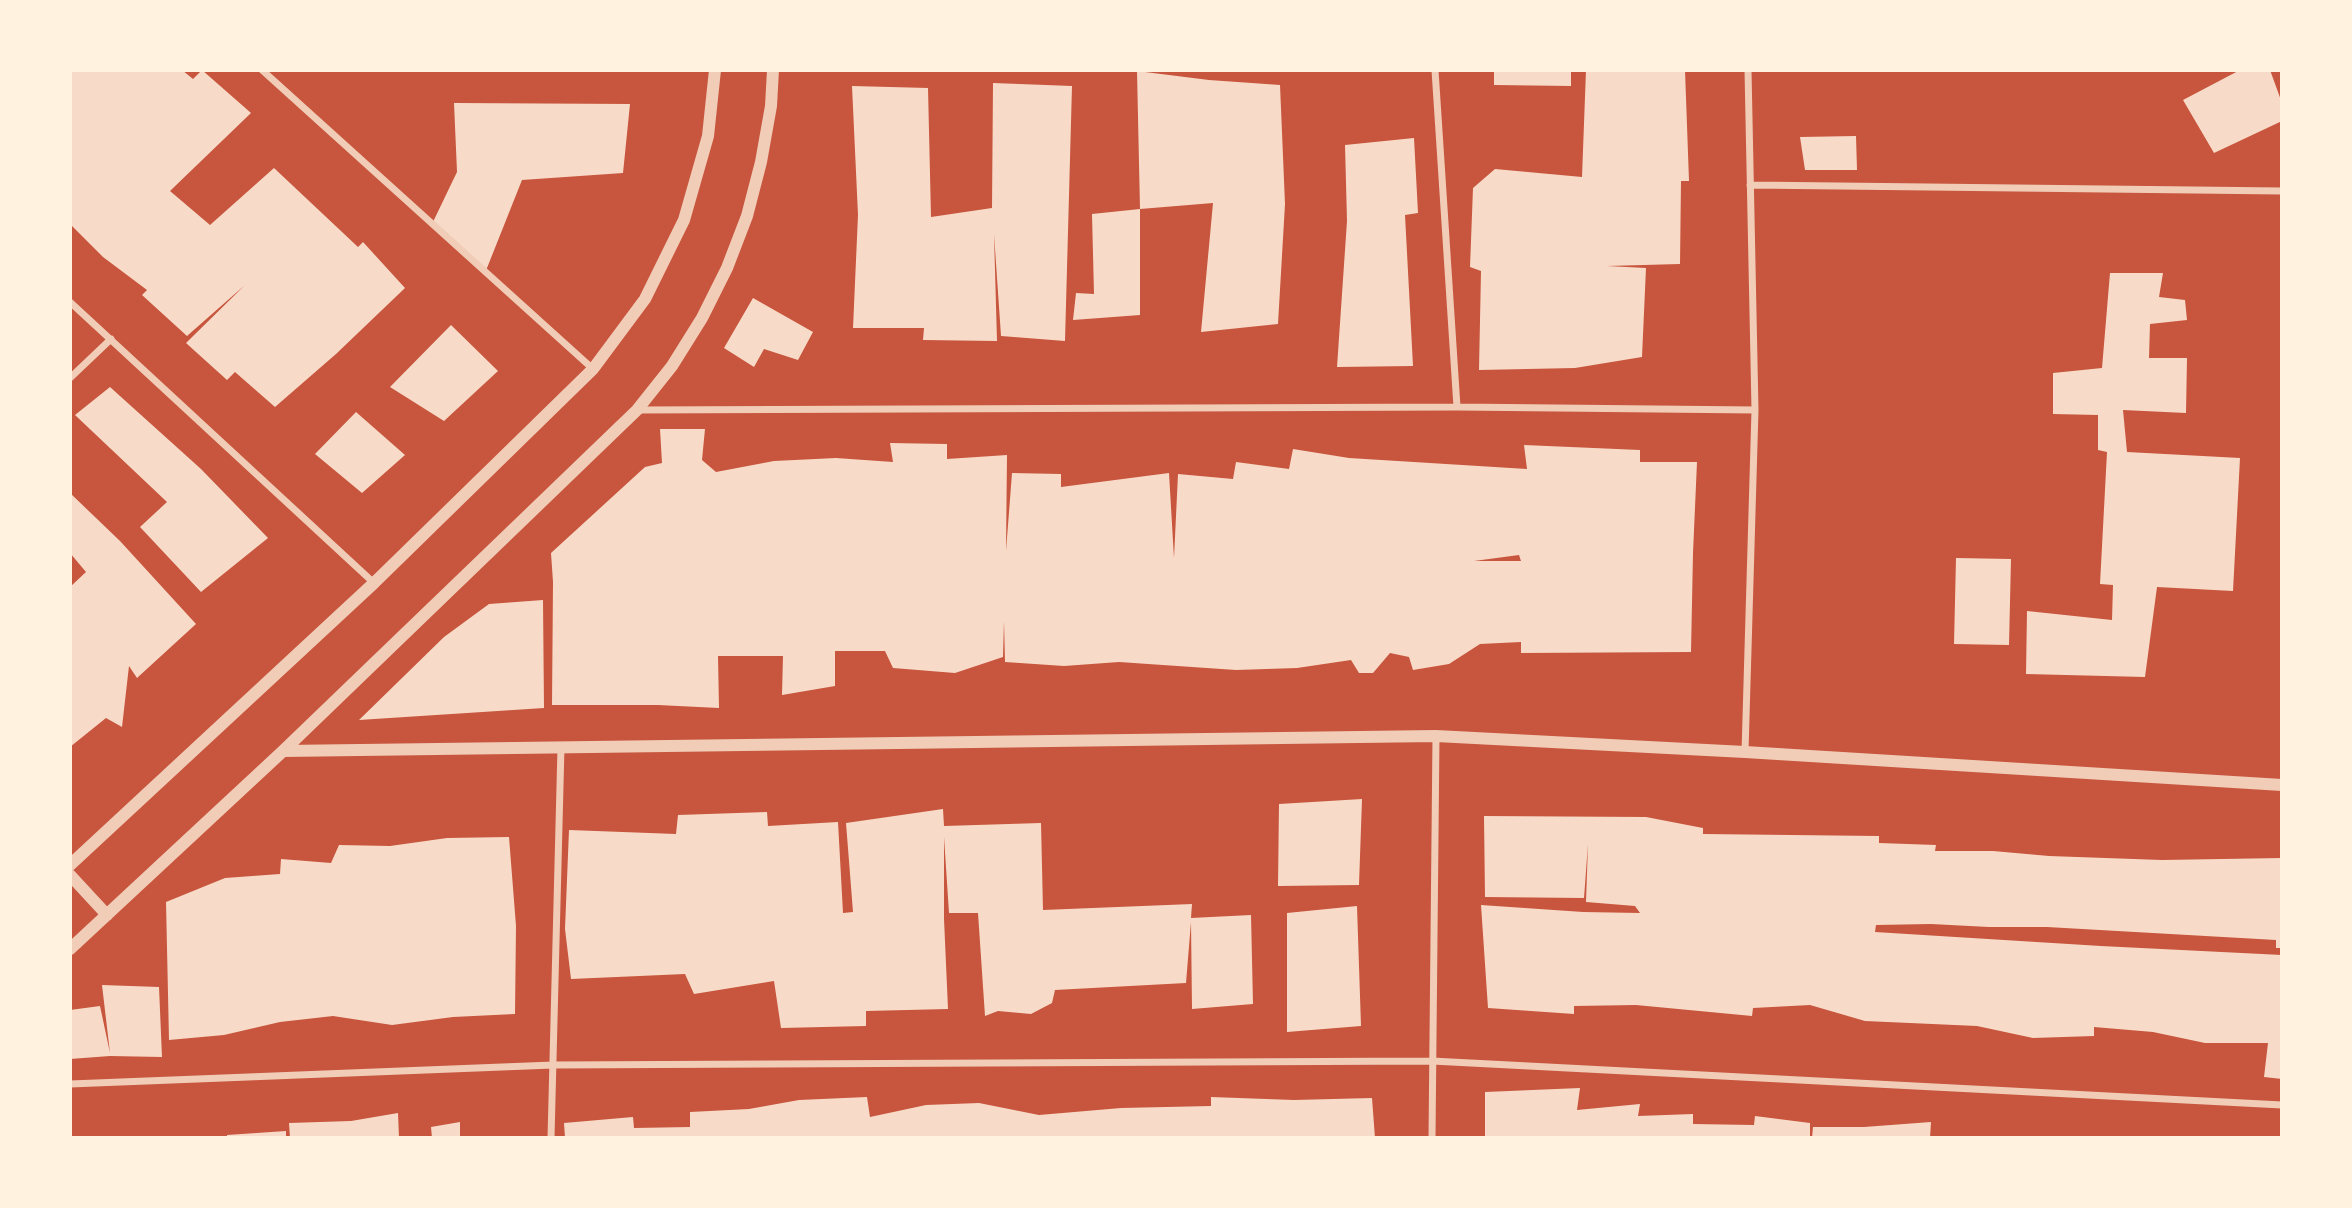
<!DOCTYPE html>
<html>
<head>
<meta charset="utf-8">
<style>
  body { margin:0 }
  #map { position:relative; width:2352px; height:1208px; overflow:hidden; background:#c8553d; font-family:"Source Sans 3",sans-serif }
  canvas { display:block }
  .frame { position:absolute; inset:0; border:72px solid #fff3e0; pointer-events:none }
</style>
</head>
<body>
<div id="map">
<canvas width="2352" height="1208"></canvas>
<div class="frame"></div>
</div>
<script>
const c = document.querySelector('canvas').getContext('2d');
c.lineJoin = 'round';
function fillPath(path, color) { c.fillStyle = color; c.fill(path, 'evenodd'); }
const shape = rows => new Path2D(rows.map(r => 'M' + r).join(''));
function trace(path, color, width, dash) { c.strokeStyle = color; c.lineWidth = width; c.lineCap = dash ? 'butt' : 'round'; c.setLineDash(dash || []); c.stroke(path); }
const building = shape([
  [70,70,182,70,193,79,202,70,251,113,170,191,210,225,274,168,358,247,363,242,405,288,336,354,275,407,235,372,227,380,186,343,245,285,187,336,142,295,147,290,103,257,70,224],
  [1494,70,1571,70,1571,86,1494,85],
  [1586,70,1685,70,1689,181,1681,181,1680,264,1607,266,1646,268,1642,357,1575,368,1479,370,1481,271,1470,267,1473,188,1495,169,1582,177],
  [2240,70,2270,70,2282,103,2282,121,2214,153,2183,100],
  [1137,71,1209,80,1280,85,1285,204,1278,324,1201,332,1213,203,1140,209],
  [993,83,1072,86,1065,341,1001,336,994,234,997,341,923,340,924,328,853,328,858,215,852,86,928,88,931,217,992,208],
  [454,103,630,104,623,173,522,180,485,273,432,224,457,172],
  [1856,136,1857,170,1805,170,1800,137],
  [1414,138,1418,213,1405,215,1413,366,1337,367,1347,221,1345,145],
  [1140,209,1140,315,1073,320,1076,293,1094,294,1092,214],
  [2110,273,2163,273,2159,297,2185,300,2187,320,2150,324,2149,358,2187,358,2186,413,2123,410,2127,452,2240,458,2233,591,2157,587,2145,677,2026,674,2027,611,2112,620,2113,585,2100,584,2107,452,2098,450,2098,415,2053,414,2053,373,2102,368],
  [753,298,813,332,798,360,764,349,754,367,724,348],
  [451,325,498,371,444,421,390,387],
  [110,387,201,469,268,538,201,592,140,527,167,502,75,415],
  [356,412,405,455,362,493,315,454],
  [660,429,705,429,702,460,716,472,774,461,836,458,893,462,890,443,947,444,947,459,1007,455,1006,551,1012,473,1061,474,1061,487,1169,473,1174,558,1178,474,1233,479,1236,462,1289,469,1293,449,1349,458,1527,469,1524,445,1640,450,1640,462,1697,462,1693,553,1691,652,1521,653,1521,642,1480,644,1449,664,1413,670,1409,657,1390,653,1373,673,1359,673,1351,660,1297,668,1236,670,1119,662,1064,666,1005,662,1004,621,1003,657,955,673,893,668,885,651,835,651,835,686,782,695,783,656,718,656,719,708,658,705,552,705,553,582,551,553,645,467,662,463],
  [1519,555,1521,561,1474,561],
  [70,493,120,541,196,624,137,678,129,666,122,727,106,718,70,747,70,587,86,572,70,553],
  [1956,558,2011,559,2009,645,1954,644],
  [543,600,544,708,359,720,444,637,489,604],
  [1362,799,1359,885,1278,886,1279,804],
  [943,809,944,826,1041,823,1043,910,1192,904,1191,918,1251,915,1253,1004,1192,1009,1191,922,1186,983,1055,990,1052,1003,1031,1014,998,1011,985,1016,978,913,949,913,944,837,944,919,948,1009,866,1011,866,1026,781,1028,774,981,694,994,685,974,571,979,565,929,569,830,676,834,678,815,767,812,768,826,838,822,843,913,853,912,846,823],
  [1484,816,1646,817,1703,828,1703,834,1879,836,1879,843,1936,845,1935,851,1993,851,2049,856,2162,860,2282,858,2282,948,2276,948,2276,940,2047,927,1989,927,1931,924,1876,925,1875,932,2101,946,2282,955,2282,1079,2264,1077,2268,1043,2205,1043,2153,1032,2094,1027,2094,1036,2033,1038,1977,1026,1865,1021,1810,1005,1753,1008,1752,1016,1636,1005,1574,1006,1574,1014,1488,1008,1481,905,1583,912,1640,913,1635,906,1586,902,1588,844,1584,898,1485,897],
  [509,837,516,926,515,1014,453,1017,392,1025,333,1016,280,1022,224,1035,169,1040,166,902,225,878,280,874,281,859,331,863,339,845,390,846,447,838],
  [1357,906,1361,1026,1287,1032,1287,913],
  [102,985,159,987,162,1057,110,1056,70,1059,70,1010,100,1006,110,1053],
  [1580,1088,1577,1110,1640,1104,1638,1116,1693,1114,1693,1124,1754,1125,1755,1116,1810,1123,1810,1138,1485,1138,1485,1092],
  [867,1097,870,1117,926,1105,979,1103,1039,1115,1121,1108,1211,1106,1211,1097,1294,1100,1372,1098,1375,1138,565,1138,564,1123,633,1117,634,1128,690,1127,690,1112,749,1109,799,1100],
  [398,1113,399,1138,290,1138,289,1123,351,1121],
  [460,1122,460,1138,432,1138,431,1127],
  [1931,1122,1930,1138,1812,1138,1813,1127,1864,1127],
  [286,1131,286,1138,227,1138,227,1135]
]);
const minor = shape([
  [262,70,593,369],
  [1435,70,1457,407],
  [1750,185,2282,191],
  [70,302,374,583],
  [70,378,111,339],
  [638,410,1457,407,1755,410],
  [1745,752,1755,410,1748,70],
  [70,1084,553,1065,1432,1061,2282,1105],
  [551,1138,561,747],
  [1432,1138,1436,736]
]);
const tertiary = shape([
  [283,751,1436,736,1745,752,2282,785],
  [70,865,374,583,593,369,645,299,684,220,708,136,715,70],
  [70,875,107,915],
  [70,949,283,751,637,410,672,366,702,318,727,268,747,216,761,162,771,106,773,70]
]);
fillPath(building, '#f7dbc8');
trace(minor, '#f1ccb7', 7);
trace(tertiary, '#f1ccb7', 12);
</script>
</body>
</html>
